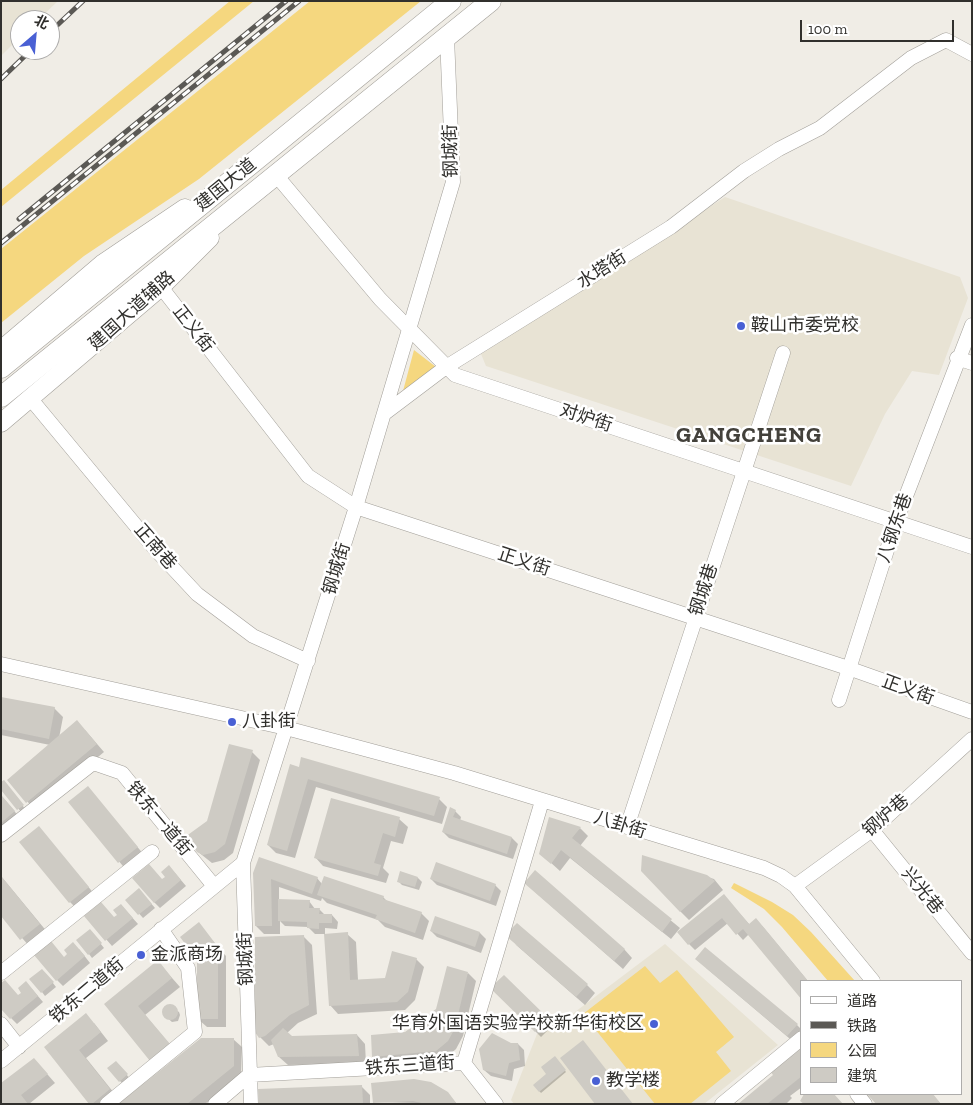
<!DOCTYPE html>
<html>
<head>
<meta charset="utf-8">
<style>
  body { margin:0 }
  #map { position:relative; width:973px; height:1105px; overflow:hidden; background:#f0ede6; font-family:"Zilla Slab","Noto Sans SC",serif }
  canvas { display:block }
  .frame { position:absolute; inset:0; border:2px solid #31302d; pointer-events:none }
  .legend { position:absolute; left:800px; top:980px; width:162px; height:115px; box-sizing:border-box; background:#fff; border:1px solid #adacab; margin:0; padding:6px 9px; list-style:none; font-size:15px; color:#31302d }
  .legend li { display:flex; align-items:center; gap:10px; height:25px }
  .legend b { width:25px; border:1px solid #adacab }
  .north { position:absolute; left:10px; top:10px; width:50px; height:50px; box-sizing:border-box; background:#fff; border:1px solid #adacab; border-radius:50%; rotate:27deg; font-size:14px; font-weight:700; line-height:20px; text-align:center; color:#31302d }
  .north::after { content:''; display:block; margin:auto; width:18px; height:22px; background:#4960d4; clip-path:polygon(50% 0,100% 100%,50% 72%,0 100%) }
  .scale { position:absolute; left:800px; top:20px; width:154px; height:22px; box-sizing:border-box; border:2px solid #31302d; border-top:0; padding-left:6px; font-size:15px; line-height:18px; white-space:nowrap; color:#31302d; -webkit-text-stroke:4px #fff; paint-order:stroke }
</style>
</head>
<body>
<div id="map">
<canvas width="973" height="1105"></canvas>
<div class="frame"></div>
<ul class="legend">
<li><b style="height:6px;background:#fff"></b>道路</li>
<li><b style="height:6px;background:#5b5955"></b>铁路</li>
<li><b style="height:14px;background:#f5d77f"></b>公园</li>
<li><b style="height:14px;background:#cecbc4"></b>建筑</li>
</ul>
<div class="north">北</div>
<div class="scale">100 m</div>
</div>
<script>
const c = document.querySelector('canvas').getContext('2d');
c.lineJoin = 'round';
function fillPath(path, color) { c.fillStyle = color; c.fill(path, 'evenodd'); }
const shape = rows => new Path2D(rows.map(r => 'M' + r).join(''));
function trace(path, color, width, dash) { c.strokeStyle = color; c.lineWidth = width; c.lineCap = dash ? 'butt' : 'round'; c.setLineDash(dash || []); c.stroke(path); }
function label(font, color, halo, rows, align = 'center') {
  c.font = font + ' "Zilla Slab","Noto Sans SC",serif'; c.lineWidth = 5; c.setLineDash([]); c.textBaseline = 'middle'; c.strokeStyle = halo; c.fillStyle = color; for (const [text, x, y, turn = 0] of rows) {
    c.save(); c.translate(x, y); c.rotate((+turn || 0) * Math.PI / 180); c.textAlign = isNaN(turn) ? turn : align; if (halo) c.strokeText(text, 0, 0); c.fillText(text, 0, 0); c.restore();
  }
}
const built = shape([
  [1,1,58,1,38,20,20,20,20,37,1,56],
  [725,197,960,277,968,298,939,375,912,371,885,414,851,486,486,366,481,354],
  [665,944,778,1045,704,1104,514,1104,511,1100,537,1034,571,1015]
]);
const green = shape([
  [230,1,254,1,1,207,1,190],
  [310,1,421,1,199,179,84,256,1,323,1,249],
  [414,350,436,367,403,391],
  [734,883,772,902,793,915,811,932,855,981,828,981,782,927,764,909,731,888],
  [645,966,660,983,677,970,734,1037,716,1052,731,1071,690,1104,655,1104,583,1014]
]);
const shadow = shape([
  [1,698,54,708,63,717,59,738,85,730,104,752,35,810,8,780,50,745,1,735],
  [252,752,260,760,233,853,224,860,212,863,197,851,208,822],
  [291,766,439,799,447,807,442,824,316,787,295,858,276,853,268,845],
  [7,786,26,810,22,813,1,788],
  [88,788,145,856,127,871,70,802],
  [1,795,20,818,1,833],
  [455,811,461,817,460,821,512,838,518,844,513,859,449,838,443,832],
  [399,819,408,827,403,844,391,841,383,868,389,874,386,883,323,866,315,857],
  [39,828,96,896,78,910,70,902],
  [580,828,588,836,580,846,680,928,671,939,570,858,560,871,540,853],
  [643,857,714,879,723,890,689,920,680,911],
  [175,873,186,886,160,908,154,902,162,881],
  [254,873,317,878,322,884,383,897,388,902,421,913,429,921,423,940,385,927,378,920,327,903,322,898,321,901,279,887,279,900,309,901,315,909,319,909,325,915,332,915,338,922,337,929,325,928,325,934,315,934,308,927,285,926,280,921,280,934,264,934,256,926],
  [1,876,48,933,30,947,1,914],
  [418,878,422,882,419,890,402,885,398,881],
  [431,879,495,885,501,891,496,906,437,885],
  [534,891,624,949,632,958,623,969],
  [143,894,155,908,143,918,127,900],
  [724,896,750,925,756,920,764,928,808,981,802,981,749,934,743,940,728,923,695,950,689,944,679,932],
  [121,905,138,924,112,946,86,916,114,919,119,915],
  [436,917,480,933,486,939,481,953,437,937,431,931],
  [198,924,226,956,226,1027,207,1027,198,1019,198,956,190,948],
  [93,934,104,948,92,958,89,954],
  [347,934,356,942,358,980,386,979,416,959,424,967,415,1000,405,1010,338,1014,330,1005],
  [304,937,312,945,317,1014,298,1023,287,1033,291,1037,357,1035,365,1044,366,1064,288,1065,279,1057,274,1044,269,1046,260,1037],
  [515,944,587,985,595,993,585,1005],
  [79,949,90,963,63,986,57,980,64,958],
  [158,962,180,987,145,1015,177,1053,105,1004],
  [705,967,797,1025,802,1030,802,1037,796,1044],
  [468,973,476,981,463,1036,456,1049,445,1059,382,1065,374,1057,437,1010],
  [46,974,56,987,45,996,42,992],
  [504,977,553,1025,541,1037,492,988],
  [32,989,43,1002,17,1024,11,1018,19,997],
  [169,1005,179,1012,180,1015,178,1021,172,1022,164,1015,165,1007],
  [94,1023,108,1041,86,1058,118,1098,110,1104,91,1104,45,1047],
  [233,1039,242,1047,241,1075,205,1104,120,1104],
  [510,1044,518,1044,524,1050,525,1066,514,1069,512,1081,491,1076,484,1070],
  [802,1053,802,1087,790,1096,792,1098,786,1104,740,1104,777,1081],
  [554,1058,566,1072,541,1093,534,1085,548,1074],
  [34,1059,55,1083,29,1104,2,1104],
  [120,1066,130,1079,124,1085,120,1081],
  [362,1087,370,1095,370,1104,260,1104],
  [447,1093,457,1104,374,1102],
  [869,1094,932,1094,941,1104,878,1104]
]);
const building = shape([
  [1,697,55,707,49,739,1,729],
  [77,720,97,744,26,803,7,780],
  [229,744,253,750,225,844,215,852,203,855,197,852,185,837,207,821],
  [301,757,440,797,434,816,308,779,287,851,267,845,290,764,299,767],
  [4,780,24,805,17,810,1,790,1,782],
  [88,786,138,847,118,863,68,802],
  [1,795,15,811,1,823],
  [331,798,400,817,395,837,383,833,374,863,381,865,378,876,314,858],
  [450,807,456,810,453,817,512,837,507,854,442,832],
  [549,817,581,827,572,838,672,919,662,932,561,850,551,864,539,854],
  [39,826,89,887,69,903,19,842],
  [642,855,707,875,715,881,680,912,641,871],
  [259,857,318,877,312,894,271,879,272,926,255,926,253,873],
  [436,862,496,884,490,901,430,879],
  [149,864,162,879,165,877,161,872,169,865,181,880,154,903,132,878],
  [535,870,625,949,614,961,524,883],
  [400,871,418,877,415,887,397,882],
  [1,876,40,924,20,940,1,916],
  [324,876,384,896,383,899,422,912,415,933,375,919,377,915,317,895],
  [139,888,152,904,138,915,125,900],
  [724,894,749,924,756,918,808,981,802,981,802,1000,743,929,736,935,722,918,688,945,677,932],
  [278,899,310,900,309,908,320,908,319,914,332,914,332,923,319,923,319,929,307,928,307,922,278,921],
  [101,902,114,917,117,915,113,910,121,904,133,918,105,941,84,916],
  [435,916,480,932,475,947,430,931],
  [199,922,218,947,218,1019,197,1019,197,948,194,945,189,949,180,937],
  [517,923,588,984,576,997,505,935],
  [90,929,102,943,88,955,76,940],
  [348,932,350,980,385,978,392,951,417,958,408,992,397,1002,329,1006,324,934],
  [304,935,309,1005,290,1015,265,1036,259,1038,255,1032,255,937],
  [51,941,64,957,67,954,64,950,73,942,85,956,56,981,34,955],
  [705,947,798,1024,787,1036,695,959],
  [158,960,172,978,138,1006,170,1044,150,1061,104,1004],
  [447,966,468,972,455,1028,448,1041,436,1051,372,1057,371,1035,405,1032,436,1009],
  [42,969,54,982,41,993,29,979],
  [504,975,548,1018,535,1032,490,988],
  [5,980,18,995,21,993,18,988,26,981,38,996,10,1019,1,1009,1,983],
  '162 1012a8 8 0 1 1 16 0a8 8 0 1 1-16 0Z',
  [86,1013,101,1032,79,1050,110,1089,92,1104,89,1104,44,1047],
  [283,1028,292,1036,357,1034,359,1056,278,1057,271,1040],
  [492,1033,511,1043,518,1043,520,1060,509,1063,506,1076,483,1070,479,1049],
  [201,1038,234,1038,234,1066,187,1104,118,1104],
  [583,1040,633,1104,595,1104,560,1058],
  [799,1048,802,1051,802,1076,767,1104,738,1104,773,1075,770,1071],
  [555,1056,566,1070,539,1092,533,1085,546,1074,541,1067],
  [34,1058,48,1074,21,1095,28,1104,1,1104,1,1083],
  [116,1061,128,1074,119,1082,107,1068],
  [414,1079,431,1082,448,1092,457,1104,426,1104,413,1101,373,1103,371,1083],
  [362,1085,363,1104,259,1104,258,1089],
  [804,1094,834,1094,843,1104,804,1104,800,1101],
  [867,1094,933,1094,941,1104,876,1104]
]);
const minor = shape([
  [276,175,380,299,455,375,972,547],
  [161,287,308,476,356,507,848,668,972,712],
  [957,358,972,363],
  [30,398,156,550,197,594,253,636,308,661],
  [385,413,446,367,671,227,744,171,779,149,820,128,911,58,946,40,972,54],
  [1,664,286,728,454,773,764,868,781,876,795,886,873,981],
  [839,700,896,522,972,325],
  [627,827,783,353],
  [872,830,972,953],
  [1,835,93,763,122,773,214,886],
  [795,886,872,830,972,739],
  [1,973,152,852],
  [1,1024,19,1047],
  [1,1061,243,863],
  [464,1063,542,801],
  [464,1063,496,1104],
  [857,1094,865,1104],
  [107,1104,195,1032,188,968,161,929],
  [215,1104,249,1075,464,1063],
  [251,1104,243,863,356,507,453,182,447,37],
  [722,1104,802,1038]
]);
const major = shape([
  [1,350,102,264,185,208],
  [1,423,161,287,210,238]
]);
const highway = shape([
  [1,368,451,1],
  [1,397,491,1]
]);
const rail = shape([
  [50,32,83,1],
  [1,79,31,50],
  [19,219,286,1],
  [1,243,299,1]
]);
const markers = [
  [741,326,5,"#4960d4"],
  [232,722,5,"#4960d4"],
  [141,955,5,"#4960d4"],
  [654,1024,5,"#4960d4"],
  [596,1081,5,"#4960d4"]
];
const streetNames = [
  ["钢城街",451,151,-91],
  ["建国大道",226,185,-39],
  ["水塔街",602,270,-32],
  ["建国大道辅路",132,311,-42],
  ["正义街",193,329,52],
  ["对炉街",586,418,18],
  ["八钢东巷",895,528,-71],
  ["正南巷",155,547,49],
  ["正义街",524,562,18],
  ["钢城街",337,569,-73],
  ["钢城巷",704,590,-72],
  ["正义街",908,690,20],
  ["钢炉巷",886,816,-41],
  ["铁东一道街",159,819,50],
  ["八卦街",620,825,17],
  ["兴光巷",922,891,51],
  ["钢城街",246,959,-92],
  ["铁东二道街",87,991,-40],
  ["铁东三道街",410,1066,-4]
];
const poiNames = [
  ["鞍山市委党校",751,326],
  ["八卦街",242,722],
  ["金派商场",151,955],
  ["华育外国语实验学校新华街校区",644,1024,"right"],
  ["教学楼",606,1081]
];
const districtNames = [
  ["GANGCHENG",749,436]
];
fillPath(built, '#e8e3d4');
fillPath(green, '#f5d77f');
fillPath(shadow, '#0003');
fillPath(building, '#cecbc4');
trace(minor, '#a29f99', 15);
trace(major, '#a29f99', 19);
trace(highway, '#a29f99', 21);
trace(minor, '#fff', 14);
trace(major, '#fff', 18);
trace(highway, '#fff', 20);
trace(rail, '#5b5955', 5);
trace(rail, '#fff', 3, [9]);
for (const [x, y, r, color] of markers) { const dot = new Path2D(); dot.arc(x, y, r, 0, 2 * Math.PI); c.fillStyle = color; c.fill(dot); trace(dot, '#fff', 2); }
label('18px', '#31302d', '#fff', streetNames);
label('18px', '#31302d', '#fff', poiNames, 'left');
c.letterSpacing = '1px';
label('bold 22px', '#43413b', '#fff', districtNames);
c.letterSpacing = '0px';
</script>
</body>
</html>
